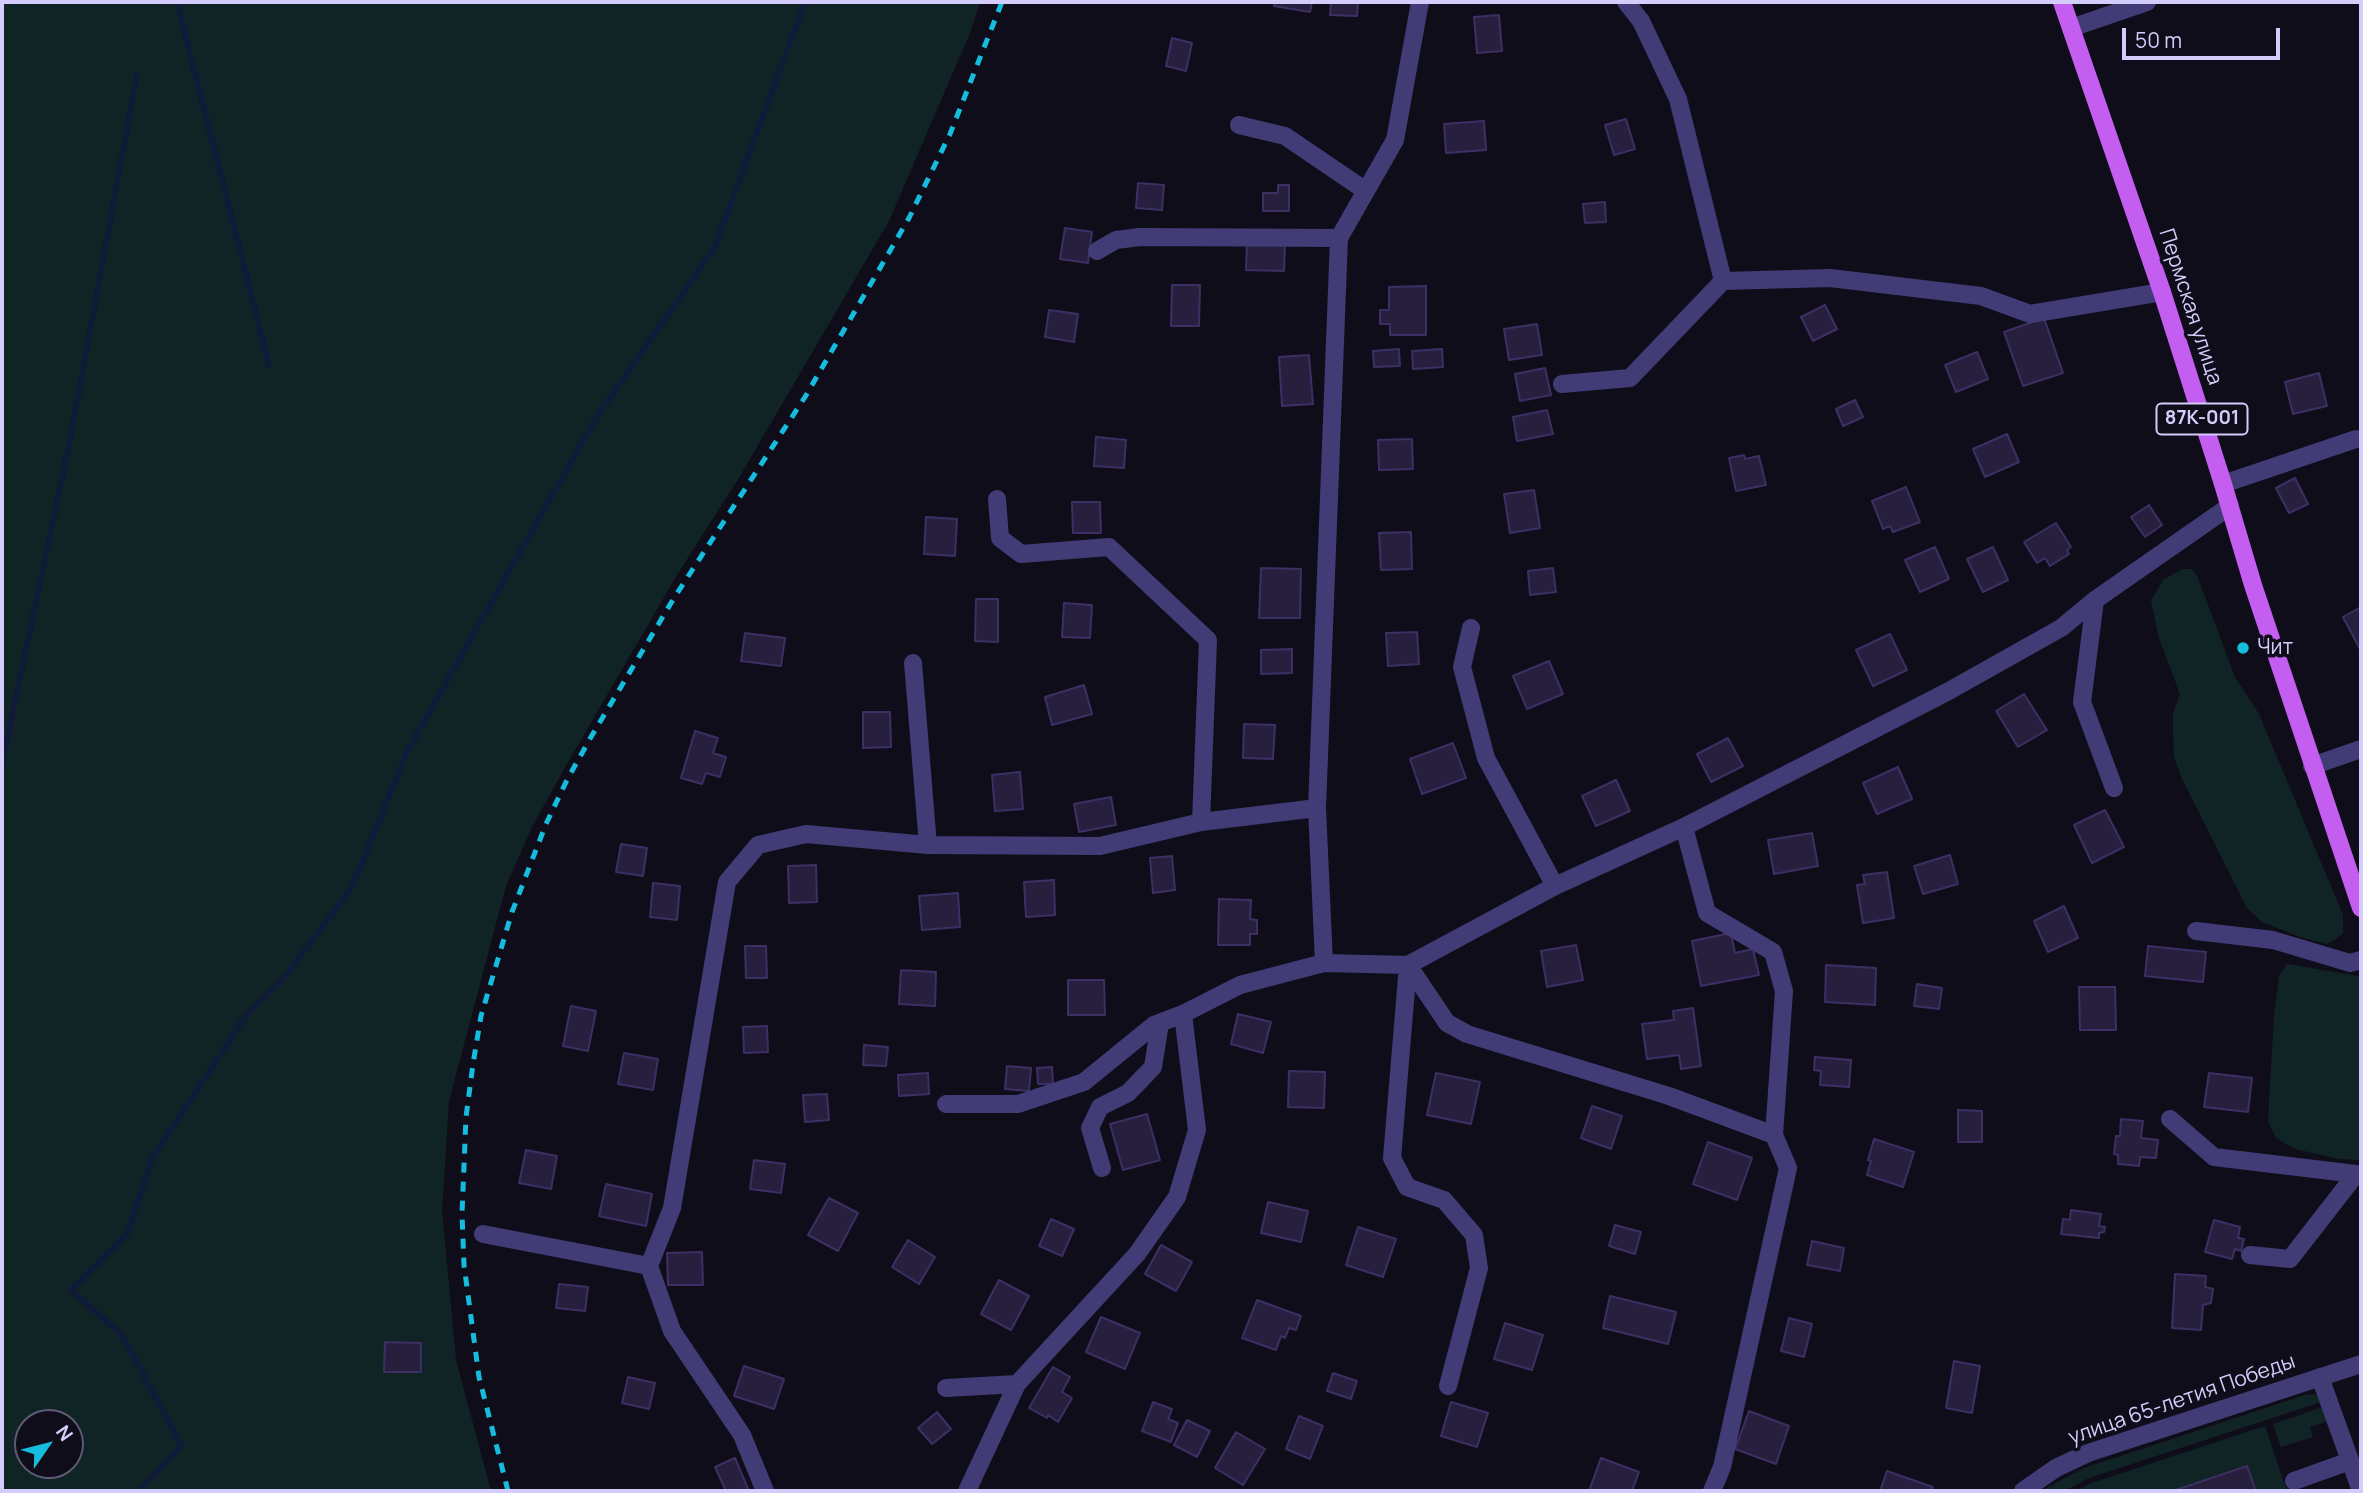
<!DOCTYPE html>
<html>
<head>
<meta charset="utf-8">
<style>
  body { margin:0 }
  #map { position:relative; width:2363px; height:1493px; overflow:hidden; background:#100d1b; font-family:Manrope,sans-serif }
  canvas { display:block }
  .frame { position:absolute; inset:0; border:4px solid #d4ccfa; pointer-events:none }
  .north { position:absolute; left:14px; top:1409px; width:70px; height:70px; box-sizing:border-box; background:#100d1b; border:2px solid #5e5974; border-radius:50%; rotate:55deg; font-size:19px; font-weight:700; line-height:28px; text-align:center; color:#d4ccfa }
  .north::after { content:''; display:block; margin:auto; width:24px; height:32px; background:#15bcdd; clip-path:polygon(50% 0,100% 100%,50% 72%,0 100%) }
  .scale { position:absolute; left:2122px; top:28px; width:158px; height:32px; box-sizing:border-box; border:4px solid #d4ccfa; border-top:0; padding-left:9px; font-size:21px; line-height:24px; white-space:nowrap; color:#d4ccfa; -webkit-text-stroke:5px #100d1b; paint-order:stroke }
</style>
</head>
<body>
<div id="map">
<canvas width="2363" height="1493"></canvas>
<div class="frame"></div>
<div class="north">N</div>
<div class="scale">50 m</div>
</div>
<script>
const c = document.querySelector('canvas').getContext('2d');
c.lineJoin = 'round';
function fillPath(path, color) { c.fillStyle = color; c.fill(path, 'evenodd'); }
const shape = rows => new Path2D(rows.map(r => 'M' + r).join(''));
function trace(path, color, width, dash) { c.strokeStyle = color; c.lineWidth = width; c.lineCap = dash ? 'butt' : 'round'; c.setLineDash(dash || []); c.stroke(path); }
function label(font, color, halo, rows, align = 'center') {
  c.font = font + ' Manrope,sans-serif'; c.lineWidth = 7; c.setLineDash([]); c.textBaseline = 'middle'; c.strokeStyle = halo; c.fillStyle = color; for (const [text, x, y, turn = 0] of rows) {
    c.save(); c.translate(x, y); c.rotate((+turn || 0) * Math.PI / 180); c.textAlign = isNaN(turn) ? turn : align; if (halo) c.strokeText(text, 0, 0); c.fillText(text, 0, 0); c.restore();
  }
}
const green = shape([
  [2,2,980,2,970,33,889,221,740,476,677,575,568,762,533,825,506,886,449,1101,442,1211,456,1360,491,1491,2,1491],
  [28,1423,70,1423,70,1465,28,1465],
  [2182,569,2192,569,2198,578,2235,677,2259,714,2343,915,2343,934,2327,944,2300,937,2262,922,2247,908,2182,779,2174,757,2173,730,2173,714,2180,694,2159,638,2151,601,2163,580],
  [2287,964,2358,976,2361,979,2361,1160,2339,1159,2295,1149,2276,1138,2268,1121,2274,1015,2279,976],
  [2314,1394,2324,1401,2089,1478,2064,1491,2041,1491,2084,1468,2305,1395],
  [2323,1407,2331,1420,2310,1427,2313,1437,2281,1447,2273,1424],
  [2265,1426,2287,1491,2257,1491,2247,1465,2171,1491,2076,1491,2089,1484]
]);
const stream = shape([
  [177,2,269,365],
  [2,764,70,440,137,74],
  [139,1491,181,1446,123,1336,71,1290,127,1234,152,1158,246,1015,285,977,352,887,408,750,597,416,714,249,805,2]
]);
const building = shape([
  [1275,2,1312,2,1310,12,1274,6,1275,2],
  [1331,2,1358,2,1357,16,1330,15,1331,2],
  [1499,15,1502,51,1477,53,1474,17,1499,15],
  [1172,38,1192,43,1186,71,1166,66,1172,38],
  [1626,119,1635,149,1614,155,1605,125,1626,119],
  [1484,121,1486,150,1446,153,1444,124,1484,121],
  [1138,183,1164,185,1162,210,1136,208,1138,183],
  [1278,185,1289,185,1289,211,1263,211,1263,193,1278,193,1278,185],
  [1605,202,1606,222,1585,223,1583,204,1605,202],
  [1065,228,1092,232,1088,263,1060,259,1065,228],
  [1247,243,1285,244,1284,271,1246,270,1247,243],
  [1172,285,1200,285,1199,326,1171,326,1172,285],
  [1426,286,1426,335,1390,335,1390,324,1380,324,1380,310,1389,310,1389,287,1426,286],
  [1825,305,1837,329,1813,341,1801,317,1825,305],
  [1049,310,1078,314,1074,342,1045,337,1049,310],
  [2044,318,2063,373,2023,386,2004,332,2044,318],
  [1537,324,1542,355,1509,360,1504,329,1537,324],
  [1399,349,1400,366,1374,367,1373,351,1399,349],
  [1442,349,1443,367,1413,369,1412,351,1442,349],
  [1977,352,1988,379,1956,392,1945,365,1977,352],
  [1309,355,1313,404,1282,406,1279,357,1309,355],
  [1545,368,1551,395,1520,401,1515,374,1545,368],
  [2319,373,2327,406,2293,414,2285,382,2319,373],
  [1855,400,1863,417,1843,426,1836,409,1855,400],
  [1547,410,1553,434,1517,441,1513,417,1547,410],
  [2007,434,2019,462,1985,477,1973,449,2007,434],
  [1096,437,1126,440,1124,468,1094,466,1096,437],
  [1412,439,1413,469,1379,470,1378,440,1412,439],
  [1744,455,1745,459,1759,456,1766,485,1736,491,1729,458,1744,455],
  [2295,478,2308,504,2289,513,2276,488,2295,478],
  [1906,487,1920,522,1893,532,1890,526,1883,529,1872,501,1906,487],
  [1534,490,1540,528,1510,533,1504,494,1534,490],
  [1072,502,1100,502,1101,533,1073,533,1072,502],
  [2149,505,2162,525,2145,537,2131,517,2149,505],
  [926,517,957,519,955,556,924,554,926,517],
  [2056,523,2071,547,2067,550,2069,554,2050,566,2045,558,2037,563,2024,542,2056,523],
  [1411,532,1412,569,1381,570,1379,533,1411,532],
  [1935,547,1949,579,1920,592,1905,560,1935,547],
  [1993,547,2008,580,1983,592,1967,559,1993,547],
  [1261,568,1301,569,1300,618,1259,618,1261,568],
  [1553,568,1556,592,1530,595,1528,571,1553,568],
  [976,599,998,599,998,642,975,641,976,599],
  [1064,603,1092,605,1090,638,1062,637,1064,603],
  [2361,607,2361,651,2343,617,2361,607],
  [1417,632,1419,664,1388,666,1386,633,1417,632],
  [745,633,785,638,781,666,741,661,745,633],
  [1890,634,1907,670,1873,686,1856,650,1890,634],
  [1292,649,1292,673,1261,674,1261,650,1292,649],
  [1549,661,1563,694,1527,709,1513,676,1549,661],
  [1084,685,1092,714,1052,725,1045,697,1084,685],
  [2024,694,2047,730,2018,747,1996,711,2024,694],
  [863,712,890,712,891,747,863,748,863,712],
  [1244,724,1275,725,1273,759,1243,758,1244,724],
  [695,731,718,738,713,753,726,757,720,777,706,773,702,784,681,778,695,731],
  [1728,738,1743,766,1711,782,1697,754,1728,738],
  [1453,743,1466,778,1422,794,1410,759,1453,743],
  [1898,767,1912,799,1877,814,1863,783,1898,767],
  [1020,772,1023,809,995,811,992,775,1020,772],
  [1616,780,1630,811,1596,826,1582,796,1616,780],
  [1111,797,1116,825,1079,832,1074,804,1111,797],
  [2105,810,2124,847,2092,863,2074,825,2105,810],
  [1812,833,1818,866,1774,874,1768,840,1812,833],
  [621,844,647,848,643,876,616,872,621,844],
  [1950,855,1958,884,1923,894,1914,866,1950,855],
  [1172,856,1175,890,1153,893,1150,858,1172,856],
  [816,865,817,902,789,903,788,866,816,865],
  [1887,872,1894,918,1863,923,1857,885,1865,884,1863,875,1887,872],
  [1054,880,1055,915,1026,917,1024,882,1054,880],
  [653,883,680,886,677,920,650,917,653,883],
  [958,893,960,927,922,930,919,896,958,893],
  [1219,899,1251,900,1250,919,1257,920,1257,934,1250,934,1250,945,1218,945,1219,899],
  [2064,906,2078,938,2048,952,2034,921,2064,906],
  [1731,933,1735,953,1753,949,1759,975,1701,986,1692,941,1731,933],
  [1576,945,1583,980,1547,987,1541,951,1576,945],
  [745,946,766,946,767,978,746,978,745,946],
  [2148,946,2206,952,2203,982,2145,976,2148,946],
  [1826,965,1876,968,1875,1005,1825,1002,1826,965],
  [901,970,936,972,935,1006,899,1004,901,970],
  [1068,980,1104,980,1105,1015,1068,1015,1068,980],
  [1917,984,1942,988,1939,1009,1914,1006,1917,984],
  [2079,987,2115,987,2116,1030,2080,1030,2079,987],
  [571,1006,596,1011,588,1051,563,1046,571,1006],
  [1693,1008,1701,1066,1681,1069,1679,1055,1647,1059,1642,1024,1674,1020,1673,1011,1693,1008],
  [1238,1014,1271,1022,1263,1053,1231,1044,1238,1014],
  [767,1026,768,1052,744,1053,743,1027,767,1026],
  [864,1045,888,1047,886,1066,863,1065,864,1045],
  [624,1053,658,1059,653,1090,618,1084,624,1053],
  [1815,1057,1851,1060,1849,1087,1820,1085,1821,1071,1814,1070,1815,1057],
  [1007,1066,1031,1068,1029,1091,1005,1089,1007,1066],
  [1052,1067,1053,1084,1038,1084,1037,1068,1052,1067],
  [1289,1071,1325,1072,1324,1108,1288,1107,1289,1071],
  [928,1073,929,1094,899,1096,898,1075,928,1073],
  [1436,1073,1480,1082,1471,1124,1427,1115,1436,1073],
  [2209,1073,2252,1078,2248,1112,2204,1107,2209,1073],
  [827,1094,829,1120,805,1122,803,1095,827,1094],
  [1592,1106,1622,1116,1611,1149,1581,1138,1592,1106],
  [1958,1110,1982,1111,1982,1142,1958,1142,1958,1110],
  [1147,1114,1160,1160,1123,1170,1110,1124,1147,1114],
  [2121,1119,2143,1121,2141,1138,2158,1140,2156,1158,2140,1157,2139,1166,2118,1164,2118,1155,2114,1154,2116,1136,2120,1136,2121,1119],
  [1874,1139,1914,1152,1903,1187,1867,1175,1871,1161,1868,1160,1874,1139],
  [1708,1142,1752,1158,1737,1200,1693,1184,1708,1142],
  [526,1150,557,1156,551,1189,519,1183,526,1150],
  [754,1160,785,1164,781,1193,750,1189,754,1160],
  [606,1184,652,1194,646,1226,599,1216,606,1184],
  [829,1198,858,1213,838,1251,808,1235,829,1198],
  [1268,1202,1308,1211,1301,1242,1261,1233,1268,1202],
  [2071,1210,2101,1214,2099,1226,2105,1227,2104,1232,2099,1233,2099,1238,2061,1234,2063,1219,2070,1220,2071,1210],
  [1051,1219,1074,1229,1062,1256,1039,1246,1051,1219],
  [2214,1220,2240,1227,2238,1238,2244,1239,2241,1251,2235,1249,2232,1259,2205,1252,2214,1220],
  [1615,1225,1641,1232,1635,1254,1609,1246,1615,1225],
  [1358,1227,1396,1239,1383,1277,1346,1265,1358,1227],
  [908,1240,935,1257,919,1284,892,1267,908,1240],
  [1812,1241,1844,1248,1840,1271,1807,1265,1812,1241],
  [1161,1245,1192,1262,1176,1291,1145,1274,1161,1245],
  [702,1252,703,1285,668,1285,667,1253,702,1252],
  [2175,1274,2206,1276,2205,1287,2213,1289,2211,1303,2203,1305,2201,1330,2172,1328,2175,1274],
  [999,1280,1029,1296,1011,1330,981,1314,999,1280],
  [559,1284,588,1287,585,1311,556,1308,559,1284],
  [1610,1296,1676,1312,1668,1344,1603,1328,1610,1296],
  [1257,1300,1301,1316,1296,1330,1289,1328,1285,1338,1281,1336,1276,1350,1242,1338,1257,1300],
  [1101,1317,1140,1333,1125,1369,1086,1352,1101,1317],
  [1789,1318,1812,1324,1804,1357,1781,1351,1789,1318],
  [1505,1323,1543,1335,1532,1370,1494,1359,1505,1323],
  [385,1342,421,1343,421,1372,384,1372,385,1342],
  [1954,1361,1980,1366,1972,1413,1946,1408,1954,1361],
  [744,1366,784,1379,774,1409,734,1396,744,1366],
  [1053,1367,1070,1377,1062,1392,1072,1398,1058,1422,1048,1415,1047,1418,1029,1408,1053,1367],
  [1333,1373,1357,1381,1351,1399,1327,1391,1333,1373],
  [628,1377,655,1383,649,1409,622,1403,628,1377],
  [1153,1402,1172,1409,1168,1419,1178,1423,1171,1442,1142,1431,1153,1402],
  [1451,1402,1488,1413,1477,1447,1441,1436,1451,1402],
  [1749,1411,1789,1426,1776,1464,1735,1449,1749,1411],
  [937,1412,951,1429,932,1444,918,1428,937,1412],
  [1299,1416,1323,1426,1310,1459,1286,1449,1299,1416],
  [1187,1420,1210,1431,1197,1457,1174,1445,1187,1420],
  [1236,1432,1265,1449,1243,1485,1215,1468,1236,1432],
  [735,1458,749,1491,726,1491,715,1467,735,1458],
  [1601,1458,1639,1472,1632,1491,1589,1491,1601,1458],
  [2247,1466,2256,1491,2173,1491,2247,1466],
  [1887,1471,1933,1487,1931,1491,1880,1491,1887,1471]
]);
const minor = shape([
  [1626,2,1641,21,1678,99,1723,281],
  [2071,28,2147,2],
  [1239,125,1285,136,1366,191],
  [1097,251,1116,240,1140,237,1339,238],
  [1562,384,1630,378,1723,281,1830,278,1981,296,2030,314,2162,292],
  [2223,484,2356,439],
  [997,499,1000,538,1021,554,1109,547,1208,640,1201,822],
  [2095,600,2082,702,2114,788],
  [1471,628,1462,667,1486,758,1555,886],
  [913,663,928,845],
  [2312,766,2361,749],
  [2196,931,2273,940,2350,963,2361,960],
  [1324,963,1317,808,1339,238,1395,140,1420,2],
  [1408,965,1447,1023,1467,1034,1669,1096,1774,1135,1784,991,1773,952,1707,913,1684,827],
  [1408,965,1392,1158,1407,1187,1444,1200,1474,1235,1479,1268,1448,1386],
  [946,1104,1018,1104,1084,1082,1154,1025,1183,1014,1240,985,1324,963,1408,965,1555,886,1684,827,1947,692,2061,628,2095,600,2230,506],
  [2170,1119,2214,1157,2356,1174,2290,1259,2250,1255],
  [1102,1168,1090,1128,1100,1107,1128,1093,1153,1067,1160,1023],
  [483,1234,649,1266,672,1331,742,1435,765,1491],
  [649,1266,672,1208,727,882,758,845,806,834,928,845,1100,846,1201,822,1317,808],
  [2320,1377,2361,1491],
  [946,1388,1017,1384],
  [2294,1481,2350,1461],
  [967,1491,1017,1384,1137,1254,1177,1197,1197,1130,1183,1014],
  [1712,1491,1722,1467,1788,1168,1774,1135],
  [2023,1491,2056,1468,2088,1453,2361,1364]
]);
const major = shape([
  [2062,2,2162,292,2223,484,2253,585,2361,908]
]);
const rail = shape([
  [508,1491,479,1377,464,1265,462,1214,466,1117,473,1064,481,1016,512,912,546,824,567,780,591,737,674,598,805,397,909,218,950,134,1002,2]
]);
const markers = [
  [2243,648,7,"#15bcdd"]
];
const shields = [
  [2202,419,91]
];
const shieldNames = [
  ["87К-001",2202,419]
];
const streetNames = [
  ["Пермская улица",2190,307,72],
  ["улица 65-летия Победы",2182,1400,-19]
];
const poiNames = [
  ["Чит",2257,648]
];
fillPath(green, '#112425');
trace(stream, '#0f1b39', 6);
fillPath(building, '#271f3e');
trace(building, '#3d2f64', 2);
trace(minor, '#423c76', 18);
trace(major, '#c35ef0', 18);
trace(rail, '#15bcdd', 5, [10, 9]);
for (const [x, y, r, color] of markers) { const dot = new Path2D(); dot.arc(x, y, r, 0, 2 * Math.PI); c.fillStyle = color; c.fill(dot); trace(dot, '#100d1b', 2.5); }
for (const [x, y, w] of shields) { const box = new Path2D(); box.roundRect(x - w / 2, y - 15.5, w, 31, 5); c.fillStyle = '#100d1b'; c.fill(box); trace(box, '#d4ccfa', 2); }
label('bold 19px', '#d4ccfa', null, shieldNames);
label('21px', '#d4ccfa', '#100d1b', streetNames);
label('21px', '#d4ccfa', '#100d1b', poiNames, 'left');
</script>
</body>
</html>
